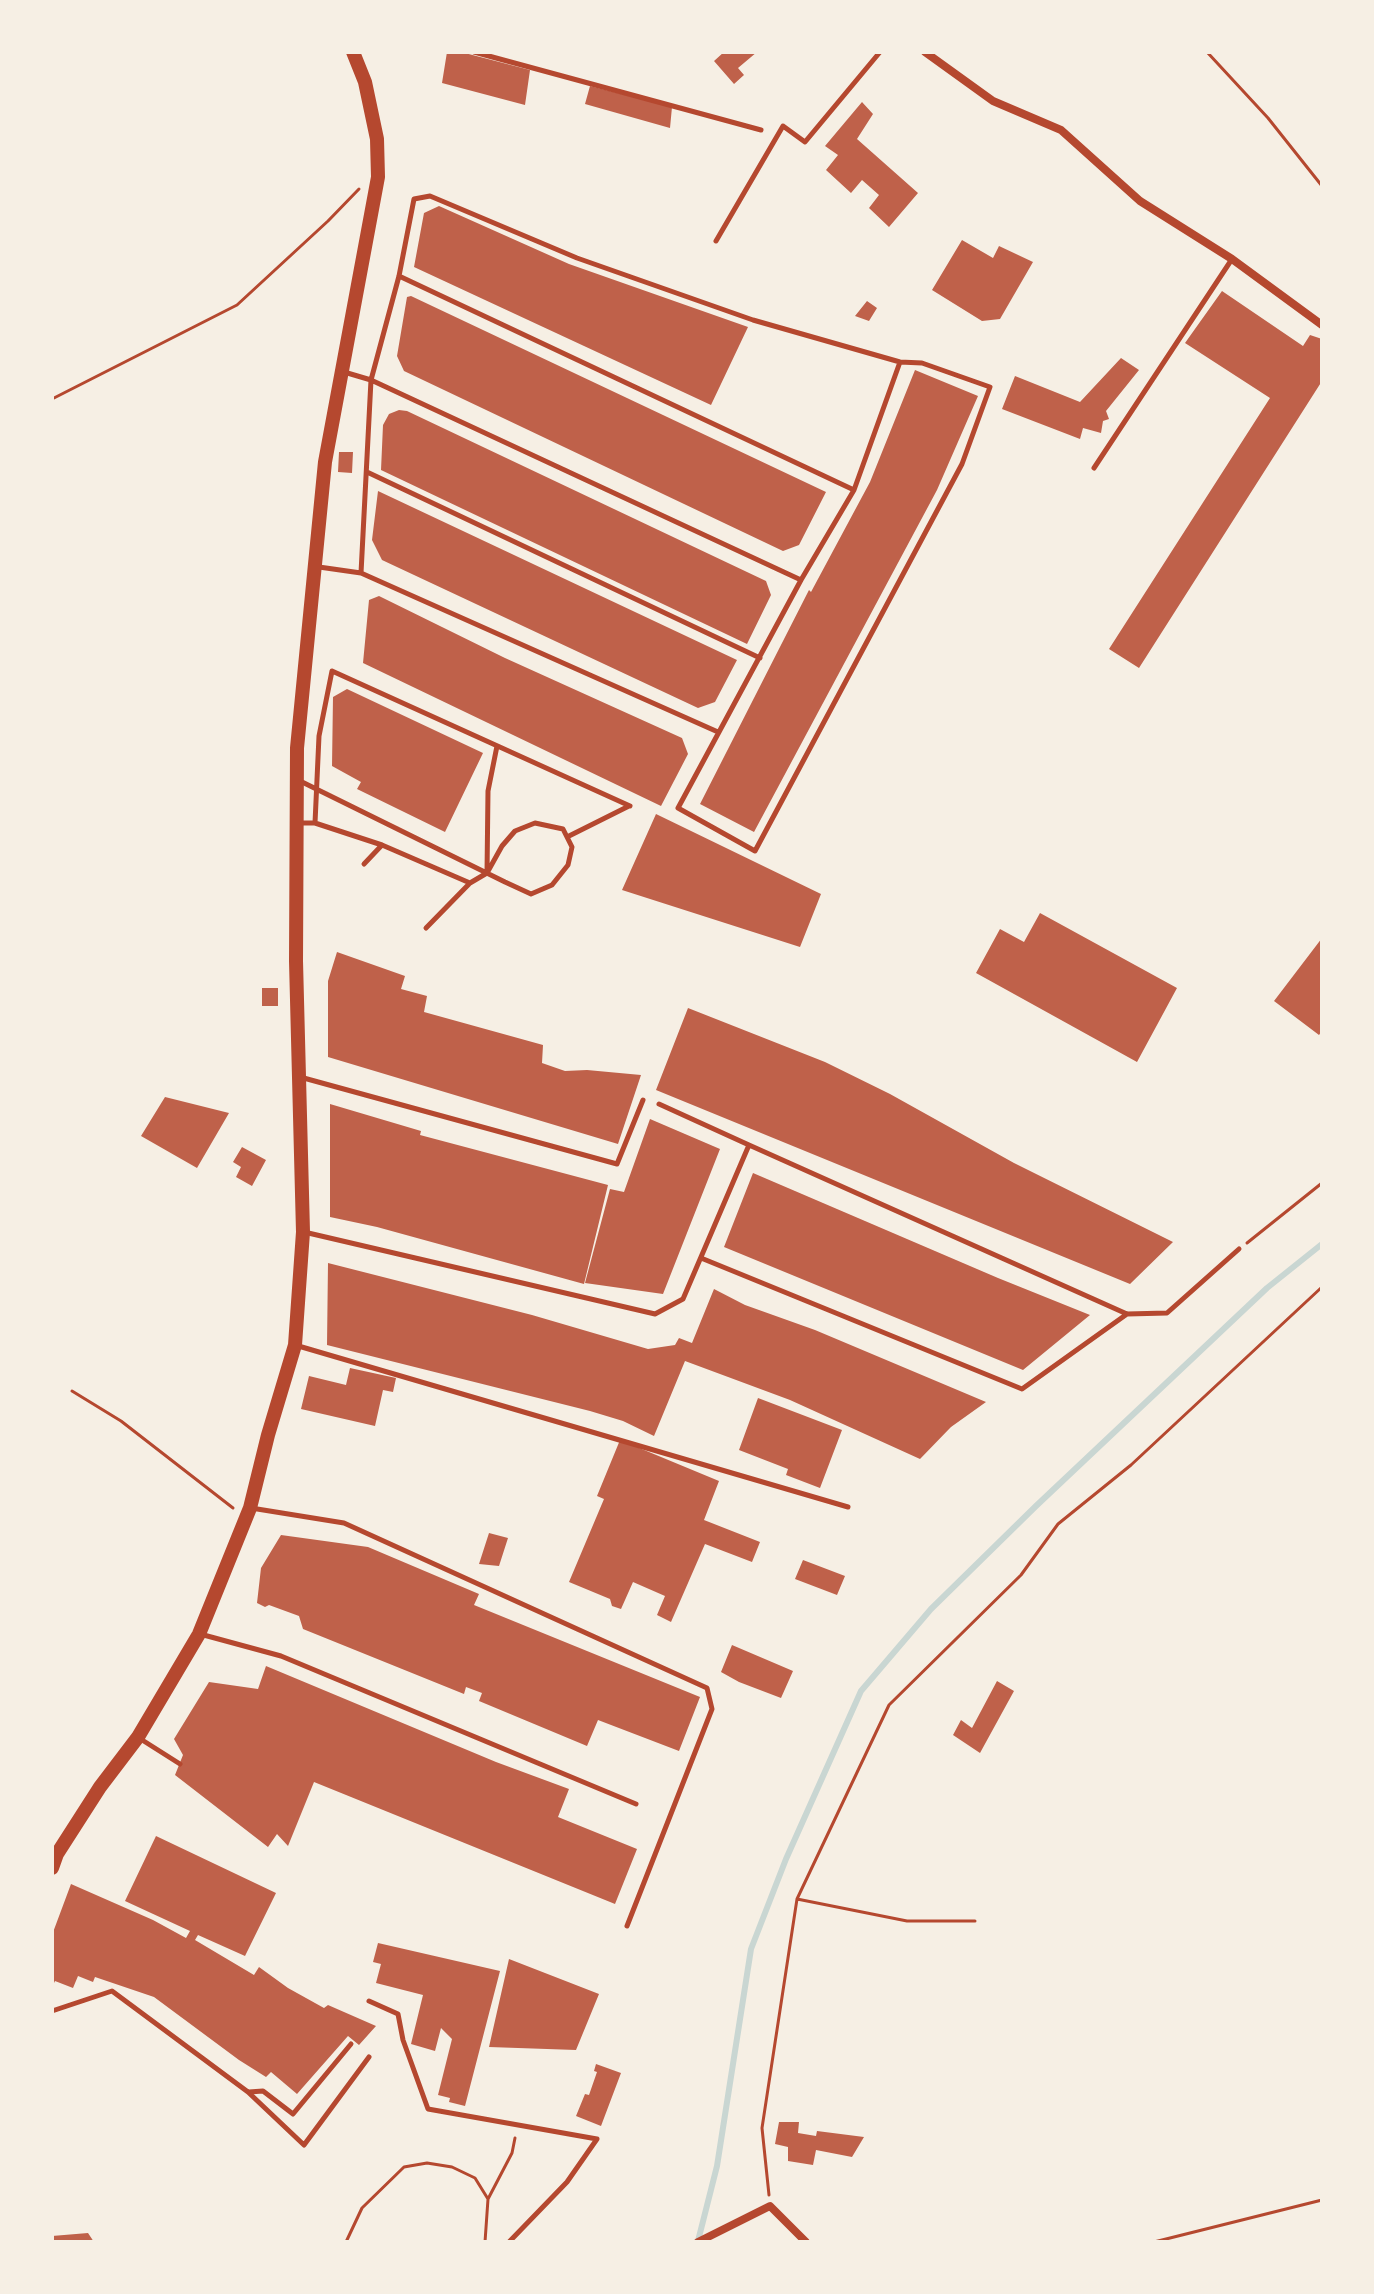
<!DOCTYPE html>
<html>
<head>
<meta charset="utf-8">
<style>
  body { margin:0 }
  #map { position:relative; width:1374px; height:2294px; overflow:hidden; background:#f6efe4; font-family:Signika,sans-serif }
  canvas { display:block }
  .frame { position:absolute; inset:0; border:54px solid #f6efe4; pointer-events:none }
</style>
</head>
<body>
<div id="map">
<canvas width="1374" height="2294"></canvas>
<div class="frame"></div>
</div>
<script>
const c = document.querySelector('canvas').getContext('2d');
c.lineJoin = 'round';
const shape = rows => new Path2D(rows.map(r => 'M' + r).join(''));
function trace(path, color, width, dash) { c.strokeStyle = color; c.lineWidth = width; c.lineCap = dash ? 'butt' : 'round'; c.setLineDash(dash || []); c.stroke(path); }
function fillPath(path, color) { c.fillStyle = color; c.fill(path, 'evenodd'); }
const stream = shape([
  [698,2241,717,2166,751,1949,786,1859,861,1691,931,1609,1036,1506,1267,1288,1322,1244]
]);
const building = shape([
  [447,52,461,52,530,70,525,105,442,83],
  [724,52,757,52,738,68,744,75,734,84,714,61],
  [590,86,672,107,670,128,585,104],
  [862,102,873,114,857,139,918,193,889,227,869,208,879,195,862,180,851,193,826,170,838,155,825,146],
  [439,206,569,264,748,327,711,405,414,267,424,213],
  [962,240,993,258,999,246,1033,262,1000,319,982,321,932,290],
  [1222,291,1303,346,1310,335,1322,339,1322,381,1139,668,1109,649,1270,398,1185,343],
  [411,296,826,492,799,545,783,551,404,371,397,356,407,297],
  [867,301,877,308,869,321,855,316],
  [1121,358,1139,370,1106,411,1109,419,1103,421,1101,433,1083,428,1080,439,1002,409,1015,376,1080,402],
  [915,370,978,396,937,490,754,832,700,804,809,590,811,592,870,482],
  [399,410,407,411,766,581,771,595,747,644,381,470,383,425,389,414],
  [339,452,353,452,352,473,338,472],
  [378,491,737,660,715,702,698,708,382,560,372,540],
  [379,596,505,658,682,738,688,754,661,806,363,663,369,600],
  [347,689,483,753,445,832,357,789,361,782,332,766,333,697],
  [656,814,821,894,800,947,622,890],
  [1040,913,1177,988,1137,1062,976,973,1000,929,1024,942],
  [1322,938,1322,1031,1319,1035,1274,1001],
  [337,952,405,976,401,989,427,996,424,1012,543,1045,542,1063,565,1071,587,1070,641,1075,618,1144,328,1057,328,981],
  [262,988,278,988,278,1006,262,1006],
  [688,1008,825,1062,890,1094,1014,1163,1173,1242,1130,1284,656,1090],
  [165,1097,229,1113,197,1168,141,1136],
  [330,1104,421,1131,420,1135,608,1185,584,1284,377,1227,330,1217],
  [650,1119,720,1149,663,1294,585,1283,610,1189,624,1192],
  [242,1147,266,1160,252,1186,236,1177,241,1167,233,1162],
  [753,1173,998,1278,1090,1315,1023,1370,724,1247],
  [328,1263,532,1315,648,1349,675,1345,679,1338,692,1343,714,1289,745,1305,815,1330,986,1402,951,1427,920,1459,790,1400,685,1361,654,1436,623,1421,590,1411,327,1345],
  [350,1368,396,1378,393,1392,383,1390,375,1426,301,1409,309,1376,346,1385],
  [758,1398,842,1430,820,1488,786,1475,788,1469,739,1450],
  [620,1440,719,1481,704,1520,760,1542,752,1562,705,1544,671,1622,657,1615,665,1596,633,1582,621,1609,612,1606,610,1599,569,1582,604,1499,597,1496],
  [489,1533,508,1538,499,1566,479,1564],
  [281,1535,368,1547,479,1594,474,1605,700,1697,679,1751,598,1720,587,1746,479,1701,482,1693,466,1687,464,1694,303,1629,299,1616,269,1605,265,1607,257,1603,261,1568],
  [803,1560,845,1576,837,1595,795,1579],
  [732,1645,793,1671,781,1698,739,1682,721,1672],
  [266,1666,496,1762,569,1789,558,1817,637,1849,615,1904,314,1782,288,1846,277,1834,268,1847,175,1775,183,1755,174,1739,209,1682,258,1689],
  [997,1681,1014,1691,980,1753,953,1735,961,1720,972,1728],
  [156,1836,276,1893,245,1956,198,1935,195,1940,254,1975,259,1967,288,1988,324,2008,328,2005,376,2026,359,2045,348,2036,297,2094,271,2072,266,2077,239,2060,154,1997,95,1977,93,1982,78,1976,73,1988,55,1981,52,1987,52,1935,71,1884,153,1920,186,1938,190,1931,125,1901],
  [378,1943,500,1971,465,2106,449,2102,450,2098,438,2095,452,2039,441,2028,435,2051,411,2044,423,1995,376,1983,381,1964,373,1962],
  [509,1959,599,1994,576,2050,489,2047],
  [596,2064,621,2073,601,2126,576,2116,585,2094,589,2095,597,2072,594,2071],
  [779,2122,799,2122,798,2133,816,2136,817,2131,864,2137,852,2157,816,2150,813,2165,788,2161,788,2147,775,2144],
  [88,2233,94,2242,52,2242,52,2236]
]);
const path = shape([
  [1207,52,1268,118,1322,186],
  [52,399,237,305,328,221,359,189],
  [1247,1243,1322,1183],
  [72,1391,121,1421,233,1508],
  [797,1899,907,1921,975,1921],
  [769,2195,762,2128,797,1899,889,1705,1021,1575,1058,1524,1131,1465,1322,1287],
  [346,2242,362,2208,404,2167,427,2163,452,2167,475,2178,488,2199],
  [485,2242,488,2199,512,2153,515,2138],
  [1154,2242,1322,2200]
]);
const service = shape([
  [474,52,761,130],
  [716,241,783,126,805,142,880,52],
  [399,276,854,490],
  [344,372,371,380,801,580],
  [1094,468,1232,259],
  [367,472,760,658],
  [319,567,361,573,718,732],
  [361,573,371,380,399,276,414,199,430,196,577,258,753,320,900,362,922,363,990,387,962,464,755,851,678,808,801,580,854,490,900,362],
  [298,780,505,882,531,894,552,885,568,865,572,847,563,829,535,823,515,831,502,846,487,873],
  [298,823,315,823,382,845,470,883],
  [315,823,319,736,332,671,630,806],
  [567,837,629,806],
  [364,864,382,845],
  [426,928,470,883,487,873,488,791,497,746],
  [300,1077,617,1164,643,1100],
  [749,1145,1127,1314,1167,1313,1239,1249],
  [304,1232,655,1314,683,1299,749,1145,659,1104],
  [701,1258,1022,1389,1127,1314],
  [295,1345,848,1507],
  [251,1508,344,1523,707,1688,712,1709,627,1926],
  [200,1634,281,1656,636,1804],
  [139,1738,180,1764],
  [369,2001,398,2014,403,2040,428,2109,597,2139,567,2182,509,2242],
  [52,2011,112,1991,248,2092,304,2145,369,2057],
  [249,2092,263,2091,293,2114,351,2044]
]);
const minor = shape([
  [925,52,993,101,1061,130,1140,201,1232,259,1322,325],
  [698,2242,770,2206,806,2242]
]);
const tertiary = shape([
  [52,1868,57,1854,100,1787,138,1737,199,1634,250,1508,268,1435,295,1345,303,1232,296,961,297,748,325,462,378,177,377,139,365,82,353,52]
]);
trace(stream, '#c9d6d2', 6);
fillPath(building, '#bf614a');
trace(path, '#b5482f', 3);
trace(service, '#b5482f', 5);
trace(minor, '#b5482f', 8);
trace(tertiary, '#b5482f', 14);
</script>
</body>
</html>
